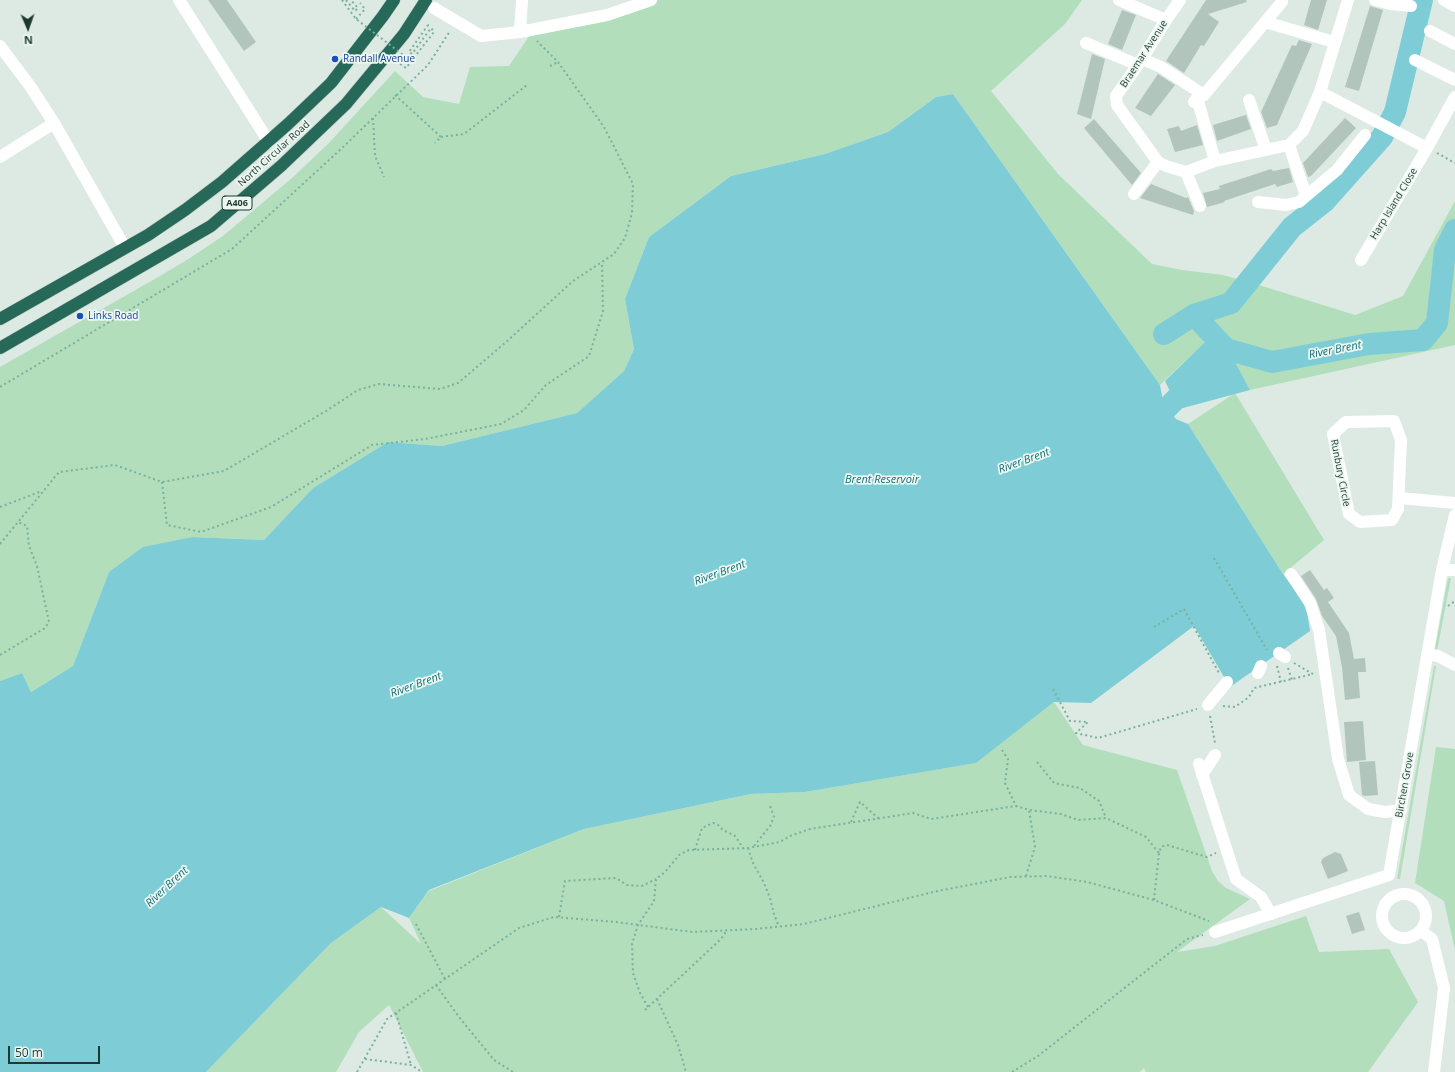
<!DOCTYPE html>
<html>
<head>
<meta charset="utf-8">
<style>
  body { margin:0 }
  #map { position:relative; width:1455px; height:1072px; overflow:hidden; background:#dceae3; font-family:"Open Sans",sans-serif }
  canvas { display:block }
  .north { position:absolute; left:8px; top:8px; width:40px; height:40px; -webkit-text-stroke:3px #edf7f1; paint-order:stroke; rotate:178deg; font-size:11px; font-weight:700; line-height:16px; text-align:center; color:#1d3a31 }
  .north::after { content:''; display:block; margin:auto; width:14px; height:18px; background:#1d3a31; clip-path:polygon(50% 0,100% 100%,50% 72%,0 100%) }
  .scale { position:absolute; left:8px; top:1046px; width:92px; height:18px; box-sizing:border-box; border:2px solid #1d3a31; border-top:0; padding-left:5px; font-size:12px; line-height:14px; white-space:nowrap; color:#1d3a31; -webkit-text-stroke:3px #edf7f1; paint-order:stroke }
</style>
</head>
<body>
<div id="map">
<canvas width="1455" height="1072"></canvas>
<div class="north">N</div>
<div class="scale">50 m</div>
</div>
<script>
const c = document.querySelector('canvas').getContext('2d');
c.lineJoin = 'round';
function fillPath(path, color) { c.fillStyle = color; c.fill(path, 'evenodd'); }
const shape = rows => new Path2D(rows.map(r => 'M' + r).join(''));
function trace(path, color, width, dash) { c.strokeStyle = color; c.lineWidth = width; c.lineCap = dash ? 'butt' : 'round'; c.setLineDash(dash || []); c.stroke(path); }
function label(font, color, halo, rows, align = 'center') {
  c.font = font + ' "Open Sans",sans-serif'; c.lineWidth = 3.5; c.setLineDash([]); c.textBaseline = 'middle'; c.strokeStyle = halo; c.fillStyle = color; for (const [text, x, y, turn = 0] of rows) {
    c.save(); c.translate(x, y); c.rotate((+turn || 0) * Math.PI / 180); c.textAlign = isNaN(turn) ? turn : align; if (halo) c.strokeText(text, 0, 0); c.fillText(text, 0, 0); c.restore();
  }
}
const green = shape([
  [634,0,1082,0,1065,24,991,91,1058,174,1152,264,1182,270,1223,275,1259,285,1355,315,1403,296,1455,201,1455,345,1250,390,1220,333,1207,340,1160,385,953,94,936,97,888,132,825,154,731,176,649,237,625,299,634,349,624,371,577,413,442,446,388,442,313,488,264,540,193,537,109,572,73,666,31,692,22,673,0,681,0,367,160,276,190,258,223,236,292,178,328,144,395,71,423,97,459,104,470,67,509,66,538,23,600,11],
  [1235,393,1324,540,1283,574,1188,424],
  [1448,578,1451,578,1437,651,1435,649],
  [1434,666,1436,666,1400,879,1397,879],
  [1054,702,1083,745,1177,770,1212,871,1218,881,1226,888,1250,899,1177,952,1215,946,1306,916,1319,952,1389,949,1418,1002,1368,1072,1146,1072,1144,1068,1140,1072,423,1072,389,1005,359,1032,336,1072,206,1072,331,943,381,907,421,944,409,918,429,891,584,829,751,794,805,792,975,763],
  [1436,747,1455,749,1455,950,1444,901,1415,883]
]);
const water = shape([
  [953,94,1160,385,1162,396,1167,408,1176,419,1188,424,1283,574,1306,605,1310,631,1230,687,1194,626,1091,703,1054,702,976,763,805,792,751,794,584,829,429,890,409,918,381,907,331,943,206,1072,0,1072,0,681,22,673,31,692,73,666,109,572,143,547,193,537,264,540,313,488,388,442,442,446,577,413,624,371,634,349,625,299,649,237,731,176,825,154,888,132,936,97],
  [1220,333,1250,390,1183,408,1174,400,1165,381,1207,340]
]);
const river = shape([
  [1194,315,1226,349],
  [1164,334,1194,315,1231,303,1292,227,1325,201,1382,137,1395,112,1422,0],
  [1139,418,1167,408,1226,349,1272,362,1369,344,1423,340,1437,323,1445,250,1455,230]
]);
const building = shape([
  [208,0,227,0,256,42,244,51],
  [1206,0,1246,0,1247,2,1208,14,1219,22,1204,46,1201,45,1184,73,1166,61],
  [1311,0,1327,0,1318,30,1304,25],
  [1370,6,1383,10,1359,91,1345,87],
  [1122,10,1136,15,1122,50,1108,44],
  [1299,40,1312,44,1277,125,1267,128,1261,112,1292,45,1296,46],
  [1092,54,1105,59,1091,119,1077,114],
  [1158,74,1175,85,1151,116,1135,108],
  [1246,115,1251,129,1217,141,1213,125],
  [1345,118,1356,128,1311,176,1308,177,1303,163],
  [1094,119,1141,173,1132,185,1084,128],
  [1197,125,1203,145,1175,152,1167,129,1179,126,1181,131],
  [1289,168,1293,182,1277,187,1275,184,1224,201,1225,202,1207,207,1203,193,1220,189,1219,186,1271,169,1273,171],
  [1151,184,1186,198,1188,197,1194,211,1193,215,1140,198],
  [1310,570,1324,590,1327,588,1334,598,1328,602,1349,633,1354,659,1365,658,1366,672,1358,672,1360,698,1345,700,1342,667,1336,636,1322,616,1316,599,1301,576],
  [1363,721,1366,760,1347,762,1344,722],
  [1375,761,1378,795,1364,796,1362,795,1359,762],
  [1335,852,1341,854,1348,871,1328,879,1321,862,1323,858],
  [1359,912,1365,930,1352,934,1346,916]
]);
const path = shape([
  [346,0,355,11,358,8,351,0],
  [356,19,365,9,360,3],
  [396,61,406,68,434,32,431,28,412,54,409,52,428,25,426,23],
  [550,66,558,62],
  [395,95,441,137,435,143],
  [373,118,375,156,384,177],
  [441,137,464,134,527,85],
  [1437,153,1455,163],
  [0,387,232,249,341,149,428,65,450,31],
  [162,482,167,525,201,532,271,507,372,445,425,439,501,424,524,410,546,385,589,356,603,311,602,263],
  [0,507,42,491],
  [0,544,59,472,115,465,162,482,224,471,326,411,358,390,379,384,440,389,458,383,505,343,573,281,614,254,625,238,632,213,633,184,604,127,558,62,537,41],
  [1214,558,1267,650],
  [1448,606,1455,601],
  [1154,627,1184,609,1219,673],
  [0,655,45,628,49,622,37,566,29,546,27,526,18,522],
  [1294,663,1313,674],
  [1277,666,1281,682],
  [1288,668,1292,680],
  [1053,689,1070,721,1088,722,1076,733,1098,738,1197,709],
  [1223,706,1235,707,1249,697,1254,688,1313,674],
  [1210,716,1215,743],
  [1002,750,1008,759,1005,783,1016,806],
  [1037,762,1054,783,1080,788,1099,801,1106,818],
  [851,822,860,802,878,818],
  [754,846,770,826,774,817,770,806],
  [748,848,753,863,764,883,770,898,774,914,779,927],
  [695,850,702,828,713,823,717,824,723,830,735,836,744,849],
  [1026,876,1035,847,1029,810],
  [1154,900,1159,853,1161,847,1167,845,1207,857,1216,853],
  [559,917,565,881,616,878,627,885,642,886,656,879],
  [416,924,445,979],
  [436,985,459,1017,494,1060,513,1072],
  [657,999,678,1045,686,1072],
  [648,1007,640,993,633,973,632,944,638,925,654,901,656,879,665,872,680,854,689,850,748,848,780,842,790,836,810,829,913,813,931,819,1016,806,1029,810,1061,814,1078,820,1106,818,1146,837,1159,853],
  [645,1010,721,939,727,930],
  [396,1013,411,1065],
  [365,1059,411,1065,422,1072],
  [357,1072,387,1019,519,928,554,917,616,922,692,932,756,929,804,924,933,892,1010,877,1047,876,1087,882,1154,900,1209,921],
  [1012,1072,1038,1056,1187,939,1203,935]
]);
const minor = shape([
  [179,0,269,142],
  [522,0,520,32,607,15,651,0],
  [1119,0,1166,20],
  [1180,0,1166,20,1142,59,1116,96,1117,105,1158,162,1166,166,1186,172,1215,161,1289,145,1303,131,1320,92,1348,0],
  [1375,0,1391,4,1411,6],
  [1444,0,1455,6],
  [434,8,481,36,520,32],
  [1265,22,1334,42],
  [1430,31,1455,44],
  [1086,43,1138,65],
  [0,46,30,86,54,123,125,248],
  [1142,59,1161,67,1204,95],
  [1415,60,1455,80],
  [1320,92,1427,148],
  [1197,98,1215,161],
  [1249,100,1266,150],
  [1194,102,1197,98,1204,95,1282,2],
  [1289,145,1306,196],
  [0,157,54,123],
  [1186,172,1200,206],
  [1134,194,1158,162],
  [1258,202,1286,205,1299,202,1337,170,1365,135],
  [1361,260,1427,148,1455,97],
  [1394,421,1401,440,1398,509,1392,520,1360,522,1349,514,1333,434,1346,422,1394,421],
  [1400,498,1455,503],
  [1442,570,1455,570],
  [1291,574,1310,603,1319,630,1338,759,1349,795,1368,809,1385,812,1401,810],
  [1279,653,1285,657],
  [1428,654,1438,656,1455,665],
  [1258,673,1261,666],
  [1208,705,1227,682],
  [1199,764,1236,879,1261,897,1271,914],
  [1202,775,1215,755],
  [1389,875,1442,570,1455,515],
  '1382 916a22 22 0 1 1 44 0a22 22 0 1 1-44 0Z',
  [1421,931,1432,939,1444,988,1434,1072],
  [1215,932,1389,875]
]);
const highway = shape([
  [0,319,148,235,185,210,222,182,288,124,331,83,383,16,394,0],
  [0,348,211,226,281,166,346,104,404,34,426,0]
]);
const pathBridge = shape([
  [342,0,356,19,411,61]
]);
const markers = [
  [335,59,4,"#1a4fb4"],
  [80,316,4,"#1a4fb4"]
];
const shields = [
  [237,203,30]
];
const shieldNames = [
  ["A406",237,203]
];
const streetNames = [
  ["Braemar Avenue",1144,54,-57],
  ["North Circular Road",274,154,-42],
  ["Harp Island Close",1394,204,-59],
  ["Runbury Circle",1340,473,79],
  ["Birchen Grove",1405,785,-80]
];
const transitNames = [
  ["Randall Avenue",343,59],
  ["Links Road",88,316]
];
const waterNames = [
  ["River Brent",1335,350,-11],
  ["River Brent",1024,461,-20],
  ["Brent Reservoir",882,480],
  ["River Brent",720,573,-20],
  ["River Brent",416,685,-20],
  ["River Brent",167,887,-43]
];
fillPath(green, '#b2debc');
fillPath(water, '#7ecdd6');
trace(river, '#7ecdd6', 22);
fillPath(building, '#b1c5bc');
trace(highway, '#bbc4c1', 13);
trace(path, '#79b19c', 2, [2, 3]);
trace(minor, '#fff', 12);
trace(highway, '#266958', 12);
trace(pathBridge, '#79b19c', 2, [2, 3]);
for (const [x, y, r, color] of markers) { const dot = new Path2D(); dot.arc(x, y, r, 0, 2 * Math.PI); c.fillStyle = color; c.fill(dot); trace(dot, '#edf7f1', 1.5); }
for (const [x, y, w] of shields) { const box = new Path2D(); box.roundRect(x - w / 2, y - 7, w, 14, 3); c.fillStyle = '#edf7f1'; c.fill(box); trace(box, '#1d3a31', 1); }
label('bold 9px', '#1d3a31', null, shieldNames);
label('10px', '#1d3a31', '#edf7f1', streetNames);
label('10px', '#164399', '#edf7f1', transitNames, 'left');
label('italic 11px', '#136f7b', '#edf7f1', waterNames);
</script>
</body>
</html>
